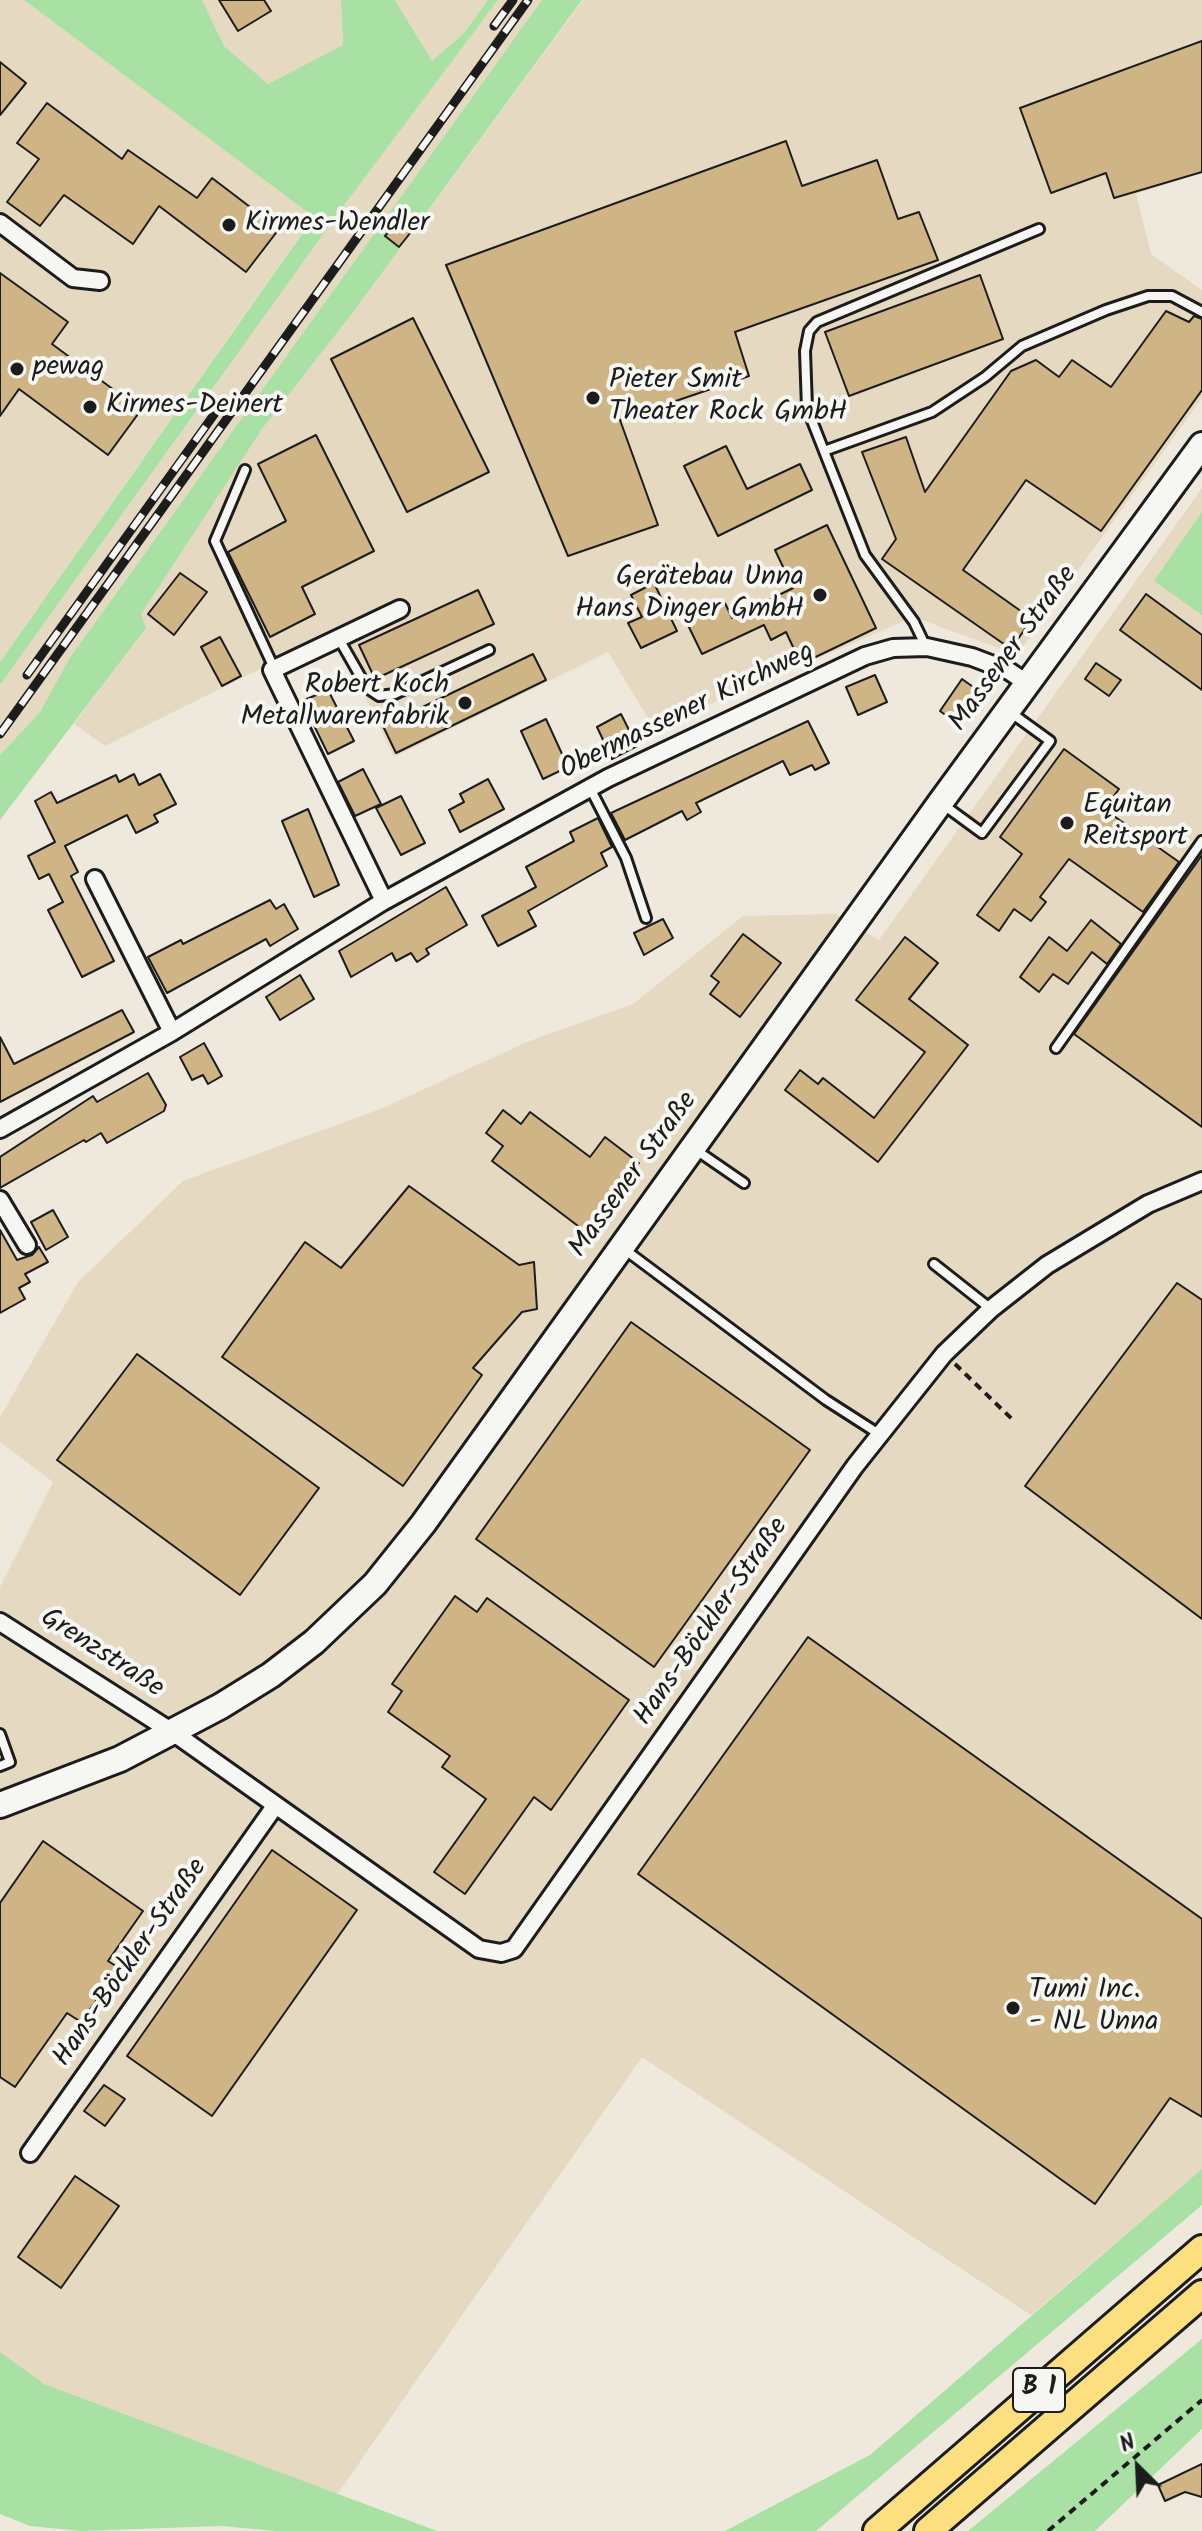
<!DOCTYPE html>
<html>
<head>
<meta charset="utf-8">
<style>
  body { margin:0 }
  #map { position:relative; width:1202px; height:2531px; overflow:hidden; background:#eee9dc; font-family:Kalam,sans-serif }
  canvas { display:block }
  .north { position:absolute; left:1098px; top:2427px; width:80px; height:80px; -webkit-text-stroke:6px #f6f6f2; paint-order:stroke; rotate:336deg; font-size:22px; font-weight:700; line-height:32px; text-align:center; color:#1c1c1c }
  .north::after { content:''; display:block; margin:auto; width:28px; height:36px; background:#1c1c1c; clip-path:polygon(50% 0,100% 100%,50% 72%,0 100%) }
</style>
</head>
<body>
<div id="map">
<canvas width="1202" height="2531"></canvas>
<div class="north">N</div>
</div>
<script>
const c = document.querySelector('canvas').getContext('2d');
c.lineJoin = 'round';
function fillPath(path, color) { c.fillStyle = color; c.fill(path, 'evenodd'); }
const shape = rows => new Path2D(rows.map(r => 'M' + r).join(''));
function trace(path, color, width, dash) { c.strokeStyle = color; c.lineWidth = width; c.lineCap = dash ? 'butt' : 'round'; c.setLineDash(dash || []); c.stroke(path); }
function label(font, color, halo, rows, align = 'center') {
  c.font = font + ' Kalam,sans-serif'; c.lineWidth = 8; c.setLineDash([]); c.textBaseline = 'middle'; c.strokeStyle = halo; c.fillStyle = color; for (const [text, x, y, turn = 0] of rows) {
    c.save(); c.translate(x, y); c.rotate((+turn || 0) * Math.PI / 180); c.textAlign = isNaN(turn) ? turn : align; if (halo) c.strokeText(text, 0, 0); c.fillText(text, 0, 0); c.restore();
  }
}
const built = shape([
  [0,0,24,0,314,216,0,662],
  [202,0,341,0,343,45,268,84,224,46],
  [395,0,488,0,463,34,432,62],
  [498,0,542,0,69,659,40,712,0,755,0,685,336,216],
  [583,0,1202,0,1202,173,1136,194,1151,254,1202,290,1202,398,1017,655,914,617,654,728,608,652,394,757,334,632,105,746,74,724,146,628,140,614,262,429,357,307],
  [1202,488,1202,2169,1031,2315,642,2057,336,2496,43,2384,0,2352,0,1587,53,1482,0,1442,0,1417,78,1282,183,1181,383,1108,527,1042,633,1004,743,916,836,914,879,940]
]);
const green = shape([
  [24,0,202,0,224,46,268,84,343,45,341,0,395,0,432,61,463,34,488,0,498,0,336,216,0,685,0,662,314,217],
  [542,0,582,0,357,307,262,429,141,614,146,628,0,820,0,755,40,712,69,659],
  [1202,512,1202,615,1154,581],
  [1202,2169,1202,2205,816,2531,725,2531,870,2455],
  [1202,2339,1202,2429,1095,2531,968,2531],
  [0,2352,44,2384,437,2531,276,2531,221,2526,81,2531,30,2526,0,2514]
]);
const building = shape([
  [219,0,264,0,271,11,238,31,219,0],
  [1202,41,1202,172,1114,198,1106,173,1051,193,1020,108,1202,41],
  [0,62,26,83,0,115,0,62],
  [47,103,122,159,128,150,197,198,212,178,279,229,246,272,159,206,133,244,64,195,40,226,7,202,39,159,17,143,47,103],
  [786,141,802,186,877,160,898,219,919,212,938,260,735,332,749,376,620,420,658,525,568,556,446,265,786,141],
  [397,222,411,232,399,247,385,236,397,222],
  [0,273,68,322,52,344,141,410,108,455,19,389,0,416,0,273],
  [980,275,1003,339,849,396,825,332,980,275],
  [1166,311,1189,322,1194,316,1202,319,1202,390,1101,531,1026,480,963,570,1032,619,1011,649,882,559,896,539,862,452,906,437,925,492,1011,371,1036,360,1059,377,1072,360,1111,387,1166,311],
  [413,318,489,472,407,512,331,359,413,318],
  [316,435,374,551,302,587,315,614,270,637,228,552,286,521,258,464,316,435],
  [726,446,747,489,800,464,812,490,718,536,684,466,726,446],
  [827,525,876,628,801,664,786,632,771,640,764,625,702,654,686,621,725,603,732,618,793,588,775,550,827,525],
  [180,573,207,592,174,635,148,614,180,573],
  [654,583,677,631,641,648,628,623,642,617,631,595,654,583],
  [478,590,494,624,375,679,359,645,478,590],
  [1146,594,1202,635,1202,690,1120,630,1146,594],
  [220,637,241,676,222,686,201,647,220,637],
  [533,654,546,680,396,753,383,726,533,654],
  [1096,663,1121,680,1109,696,1085,679,1096,663],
  [875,675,887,702,858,715,846,687,875,675],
  [962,679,983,694,959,725,940,711,962,679],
  [328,690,354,741,328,754,302,701,328,690],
  [621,714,637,746,612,759,597,727,621,714],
  [546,719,568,767,543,779,521,731,546,719],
  [808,721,829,763,815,770,812,765,790,775,783,761,696,803,701,812,687,820,682,811,625,840,611,813,808,721],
  [1064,749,1119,789,1104,809,1179,862,1143,912,1069,859,1040,897,1046,902,1031,921,1014,909,999,931,977,915,1022,854,1000,837,1064,749],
  [363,769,381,804,355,816,338,782,363,769],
  [134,774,139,785,160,774,176,804,154,815,158,822,136,833,127,815,65,846,78,872,71,876,114,961,82,977,48,910,63,902,49,874,39,879,28,856,55,842,35,801,51,792,57,803,116,775,119,782,134,774],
  [488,779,504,809,460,832,449,810,464,802,460,794,488,779],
  [401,796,425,843,401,855,376,808,401,796],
  [308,809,339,885,314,897,282,821,308,809],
  [598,818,612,847,601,853,607,866,528,911,536,926,498,946,482,916,536,887,526,867,574,841,570,832,598,818],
  [1202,855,1202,1127,1074,1034,1202,855],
  [446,887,467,925,426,949,429,954,417,962,411,953,396,961,392,953,351,977,339,951,446,887],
  [270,900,276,909,284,904,298,929,270,946,266,939,167,993,148,957,181,940,183,944,270,900],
  [663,919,673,938,644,955,634,933,663,919],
  [1091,920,1121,944,1107,964,1092,952,1068,984,1053,974,1039,992,1020,977,1049,937,1067,951,1091,920],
  [743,934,781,963,740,1017,710,994,719,982,711,976,743,934],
  [905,937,938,963,909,999,968,1045,878,1162,785,1090,800,1070,818,1084,823,1078,874,1118,925,1052,856,1000,905,937],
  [300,975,314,999,280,1020,266,997,300,975],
  [122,1010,134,1032,0,1102,0,1037,14,1064,122,1010],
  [204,1043,222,1076,208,1084,203,1075,192,1080,180,1057,204,1043],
  [148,1073,166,1105,164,1111,107,1143,101,1133,86,1142,84,1140,0,1188,0,1157,93,1096,97,1102,148,1073],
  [503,1110,521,1124,530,1112,590,1157,605,1137,639,1163,586,1232,492,1161,503,1146,486,1133,503,1110],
  [409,1186,519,1265,534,1262,537,1309,522,1312,473,1368,482,1375,403,1486,222,1357,305,1242,341,1268,409,1186],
  [53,1210,68,1237,46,1250,31,1222,53,1210],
  [0,1230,17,1260,32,1255,39,1247,48,1262,25,1274,30,1282,19,1288,25,1299,0,1313,0,1230],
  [1177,1283,1202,1300,1202,1619,1025,1486,1177,1283],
  [631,1322,810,1450,654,1667,476,1539,631,1322],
  [137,1354,319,1488,240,1595,57,1460,137,1354],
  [455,1596,477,1612,487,1598,629,1700,551,1810,534,1797,465,1894,434,1872,486,1799,442,1767,450,1756,388,1712,402,1691,392,1684,455,1596],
  [808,1637,1202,1919,1202,2117,1170,2098,1095,2204,638,1874,808,1637],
  [43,1841,143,1911,108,1961,119,1968,81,2022,67,2013,15,2087,0,2077,0,1903,43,1841],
  [272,1850,357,1910,212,2116,127,2056,272,1850],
  [104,2085,125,2099,105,2126,84,2111,104,2085],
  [75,2176,119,2206,61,2288,18,2257,75,2176],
  [1202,2464,1202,2497,1185,2492,1165,2501,1158,2485,1202,2464]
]);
const path = shape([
  [955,1364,1013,1420],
  [1048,2531,1202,2400]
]);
const service = shape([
  [824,451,932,412,985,377,1022,346,1106,310,1148,296,1172,296,1202,312],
  [245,470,215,541,274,668],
  [339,639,367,688,379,696,395,694,489,650],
  [926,647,914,622,865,555,807,408,805,351,809,331,817,322,1039,229],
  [590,788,626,858,646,918],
  [941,803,982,833,1050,741,1010,712],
  [1056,1048,1202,841],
  [696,1150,744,1183],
  [624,1249,826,1400,879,1434],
  [934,1264,991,1309],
  [0,1734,10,1762,0,1766]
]);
const minor = shape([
  [0,223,73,278,100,281],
  [95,879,172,1032],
  [384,901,272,670,400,609],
  [0,1129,172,1032,384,901,608,778,865,656,893,648,927,647,972,657,1009,671,1028,684],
  [0,1200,27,1245],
  [0,1622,174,1733,479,1949,501,1953,514,1949,855,1466,944,1354,991,1309,1047,1265,1148,1204,1202,1181],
  [30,2153,275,1806]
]);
const secondary = shape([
  [0,1805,120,1759,221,1706,271,1675,314,1642,375,1584,423,1524,940,803,1202,445]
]);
const primary = shape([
  [877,2531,1202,2249],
  [928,2531,1202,2294]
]);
const rail = shape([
  [494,26,513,0],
  [27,675,218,409],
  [0,734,528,0]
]);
const markers = [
  [229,225,8,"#1c1c1c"],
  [17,369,8,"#1c1c1c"],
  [593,398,8,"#1c1c1c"],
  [90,407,8,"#1c1c1c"],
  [820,595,8,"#1c1c1c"],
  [465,703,8,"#1c1c1c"],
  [1067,823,8,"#1c1c1c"],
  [1013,2008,8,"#1c1c1c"]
];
const shields = [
  [1039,2390,52]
];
const shieldNames = [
  ["B 1",1039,2390]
];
const poiNames = [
  ["Kirmes-Wendler",245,225],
  ["pewag",33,369],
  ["Pieter Smit",609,382],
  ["Theater Rock GmbH",609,414],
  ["Kirmes-Deinert",106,407],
  ["Gerätebau Unna",804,579,"right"],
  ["Hans Dinger GmbH",804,611,"right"],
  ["Robert Koch",449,687,"right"],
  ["Metallwarenfabrik",449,719,"right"],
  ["Equitan",1083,807],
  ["Reitsport",1083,839],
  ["Tumi Inc.",1029,1992],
  ["- NL Unna",1029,2024]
];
const streetNames = [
  ["Massener Straße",1015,650,-54],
  ["Obermassener Kirchweg",688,713,-26],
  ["Massener Straße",635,1176,-54],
  ["Hans-Böckler-Straße",713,1623,-55],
  ["Grenzstraße",101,1655,33],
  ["Hans-Böckler-Straße",132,1964,-55]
];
fillPath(built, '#e5d9c2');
fillPath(green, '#a9e0a4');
fillPath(building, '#cfb585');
trace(building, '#1c1c1c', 2);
trace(service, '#1c1c1c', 14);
trace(minor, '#1c1c1c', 22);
trace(secondary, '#1c1c1c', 30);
trace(primary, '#1c1c1c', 32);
trace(path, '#1c1c1c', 4, [8, 6]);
trace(service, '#f6f6f2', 8);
trace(minor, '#f6f6f2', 16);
trace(secondary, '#f6f6f2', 24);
trace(primary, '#fce080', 26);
trace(rail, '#1c1c1c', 9);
trace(rail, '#f6f6f2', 6, [18]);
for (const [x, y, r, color] of markers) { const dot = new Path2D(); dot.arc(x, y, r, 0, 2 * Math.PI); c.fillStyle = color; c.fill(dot); trace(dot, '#f6f6f2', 3); }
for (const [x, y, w] of shields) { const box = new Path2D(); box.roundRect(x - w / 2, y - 22, w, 44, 6); c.fillStyle = '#f6f6f2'; c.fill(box); trace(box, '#1c1c1c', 2); }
label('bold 26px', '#1c1c1c', null, shieldNames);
label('28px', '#1c1c1c', '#f6f6f2', poiNames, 'left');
label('28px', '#1c1c1c', '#f6f6f2', streetNames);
</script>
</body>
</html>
